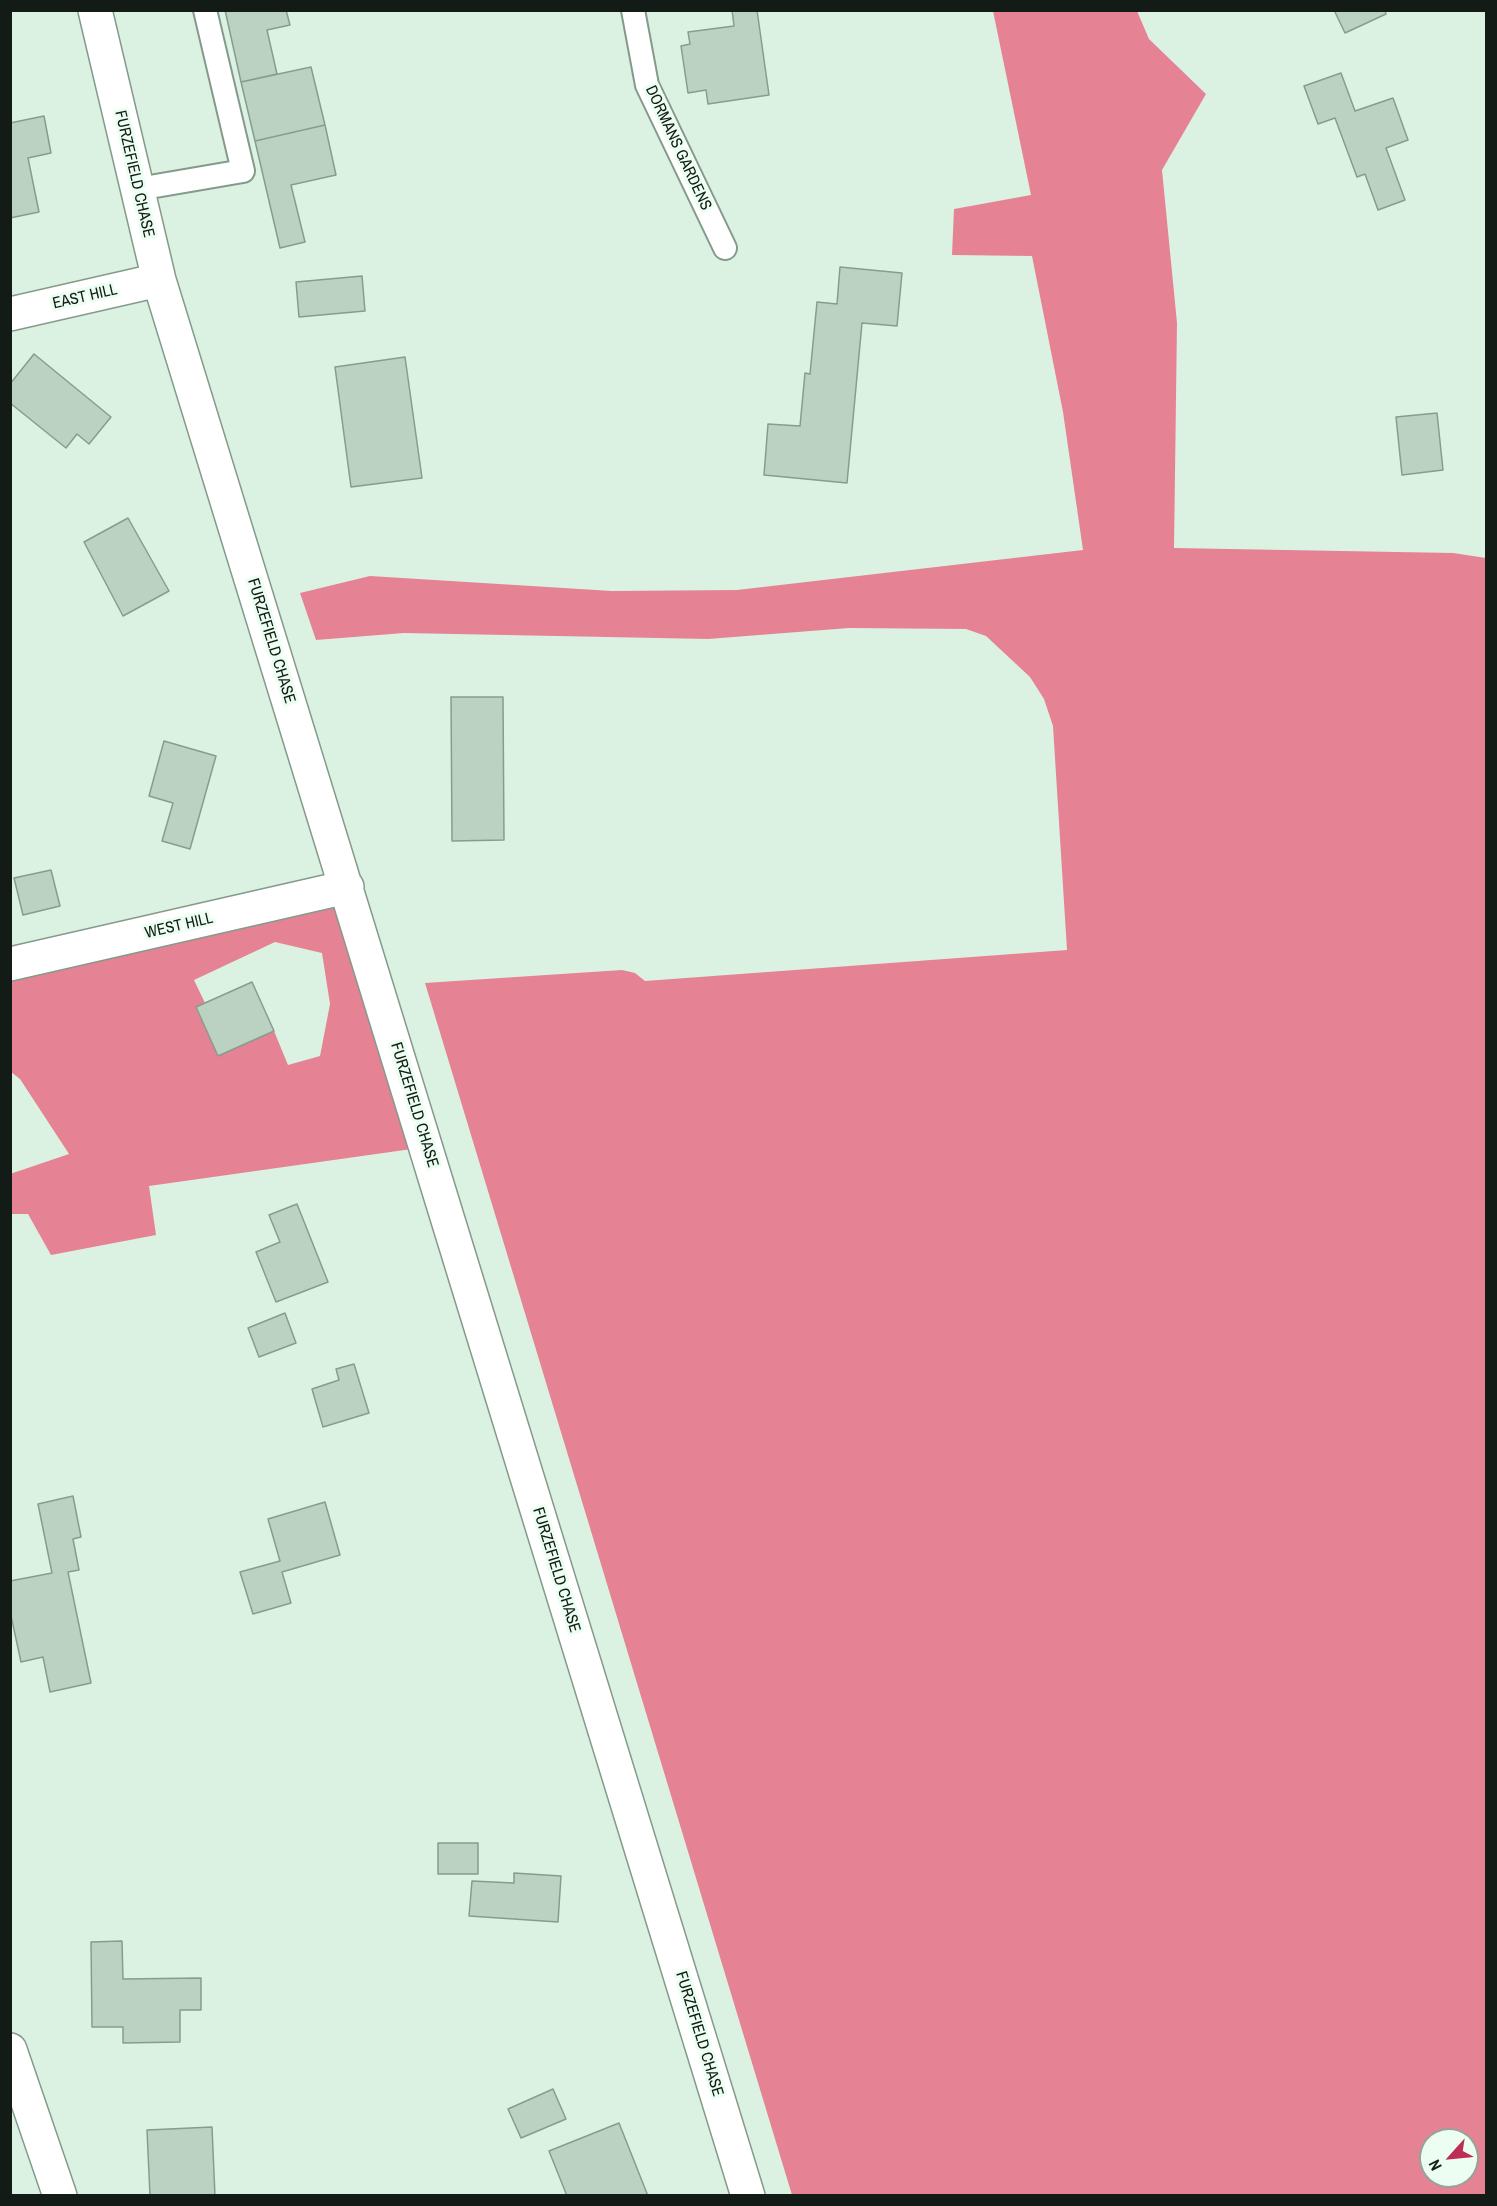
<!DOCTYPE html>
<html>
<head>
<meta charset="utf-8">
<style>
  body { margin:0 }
  #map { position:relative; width:1497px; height:2206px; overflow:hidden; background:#dbf2e2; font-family:"Archivo Narrow",sans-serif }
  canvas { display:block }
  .frame { position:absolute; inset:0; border:12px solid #131b16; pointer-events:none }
  .north { position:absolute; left:1419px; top:2128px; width:60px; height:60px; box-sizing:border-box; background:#ebfef1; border:2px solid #95a399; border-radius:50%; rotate:243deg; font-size:16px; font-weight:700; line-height:24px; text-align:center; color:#131b16 }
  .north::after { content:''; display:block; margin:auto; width:21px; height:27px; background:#bd2d56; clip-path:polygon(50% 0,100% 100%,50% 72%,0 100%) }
</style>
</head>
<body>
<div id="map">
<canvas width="1497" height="2206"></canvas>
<div class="frame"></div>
<div class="north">N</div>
</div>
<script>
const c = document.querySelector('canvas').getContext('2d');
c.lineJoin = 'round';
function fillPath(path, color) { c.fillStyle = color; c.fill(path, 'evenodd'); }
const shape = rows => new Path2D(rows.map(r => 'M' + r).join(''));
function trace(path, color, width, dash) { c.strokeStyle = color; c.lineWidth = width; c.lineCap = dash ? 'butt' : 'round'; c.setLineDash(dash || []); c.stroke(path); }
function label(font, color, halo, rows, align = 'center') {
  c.font = font + ' "Archivo Narrow",sans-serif'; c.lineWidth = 6; c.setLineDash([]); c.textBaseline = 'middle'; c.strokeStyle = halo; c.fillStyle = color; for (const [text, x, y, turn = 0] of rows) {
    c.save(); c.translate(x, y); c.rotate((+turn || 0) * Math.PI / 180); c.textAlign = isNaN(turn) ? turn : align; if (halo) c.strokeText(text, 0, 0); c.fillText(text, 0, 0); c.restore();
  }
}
const forest = shape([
  [993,11,1137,11,1149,39,1206,94,1162,170,1177,323,1174,548,1453,553,1486,558,1486,2195,792,2195,425,983,622,970,635,973,645,981,1067,950,1053,726,1044,699,1030,677,986,636,966,629,849,628,708,639,404,633,316,640,300,593,370,576,612,591,737,590,1083,550,1063,412,1032,256,952,255,954,209,1031,195],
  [1431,2140,1467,2140,1467,2176,1431,2176],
  [347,887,426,1147,149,1186,156,1235,51,1255,28,1214,11,1214,10,1174,69,1154,20,1079,11,1072,11,964],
  [275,942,322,953,330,1004,320,1056,288,1065,274,1031,218,1056,196,1007,205,1003,194,980]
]);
const building = shape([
  [225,10,286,10,290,25,267,30,277,74,241,82,225,10],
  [732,10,757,10,769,95,708,104,706,90,688,93,681,46,690,44,688,32,734,26,732,10],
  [1334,10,1385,10,1386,14,1345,33,1334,10],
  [311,67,325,125,255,141,241,82,311,67],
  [1341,73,1355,111,1393,98,1408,140,1386,148,1405,200,1378,210,1365,174,1357,177,1335,118,1318,124,1304,86,1341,73],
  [44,116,51,153,28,158,39,212,10,218,10,123,44,116],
  [325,125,336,175,291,185,305,242,280,248,255,141,325,125],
  [840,267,902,273,897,326,862,323,847,483,764,475,768,424,800,426,805,373,810,374,817,302,837,304,840,267],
  [362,276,365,311,299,317,296,282,362,276],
  [34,354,111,417,89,444,77,434,66,448,10,403,10,384,34,354],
  [405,357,422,478,351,487,335,367,405,357],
  [1437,413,1443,470,1402,475,1396,417,1437,413],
  [128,518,169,591,123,616,84,542,128,518],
  [451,697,503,697,504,840,452,841,451,697],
  [164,741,216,756,190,849,162,841,173,803,149,796,164,741],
  [51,870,60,906,23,915,14,878,51,870],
  [252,982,274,1031,218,1056,196,1007,252,982],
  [297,1204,328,1282,276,1302,256,1252,280,1242,269,1215,297,1204],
  [285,1313,296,1343,259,1357,248,1328,285,1313],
  [354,1364,369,1413,323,1427,312,1389,339,1380,336,1369,354,1364],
  [73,1496,81,1537,73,1539,79,1570,68,1572,91,1683,50,1692,43,1657,21,1662,10,1611,10,1581,52,1573,38,1504,73,1496],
  [325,1502,340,1555,282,1572,291,1603,253,1614,240,1572,280,1561,268,1519,325,1502],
  [438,1843,478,1843,478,1874,438,1874,438,1843],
  [514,1873,561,1876,558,1922,469,1916,472,1881,514,1883,514,1873],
  [122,1941,123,1979,201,1978,201,2010,180,2010,180,2042,123,2043,123,2027,92,2027,91,1942,122,1941],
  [553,2089,566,2119,521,2138,508,2109,553,2089],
  [619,2123,648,2196,567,2196,549,2151,619,2123],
  [212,2127,215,2196,150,2196,147,2130,212,2127]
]);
const lane = shape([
  [633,10,647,85,725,248],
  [138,189,243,171,205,10]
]);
const street = shape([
  [95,10,159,280,748,2196],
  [10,314,159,280],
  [10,964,347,887],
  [10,2050,60,2196]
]);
const streetNames = [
  ["DORMANS GARDENS",678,148,65],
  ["FURZEFIELD CHASE",134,174,77],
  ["EAST HILL",85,297,-13],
  ["FURZEFIELD CHASE",271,641,73],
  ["WEST HILL",179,926,-13],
  ["FURZEFIELD CHASE",414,1105,73],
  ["FURZEFIELD CHASE",556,1570,73],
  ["FURZEFIELD CHASE",699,2034,73]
];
fillPath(forest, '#e58394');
fillPath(building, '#bbd1c2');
trace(building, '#879c8e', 1.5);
trace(lane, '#859a8b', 26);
trace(street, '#859a8b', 36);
trace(lane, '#fff', 22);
trace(street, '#fff', 33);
label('16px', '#131b16', '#ebfef1', streetNames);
</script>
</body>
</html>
